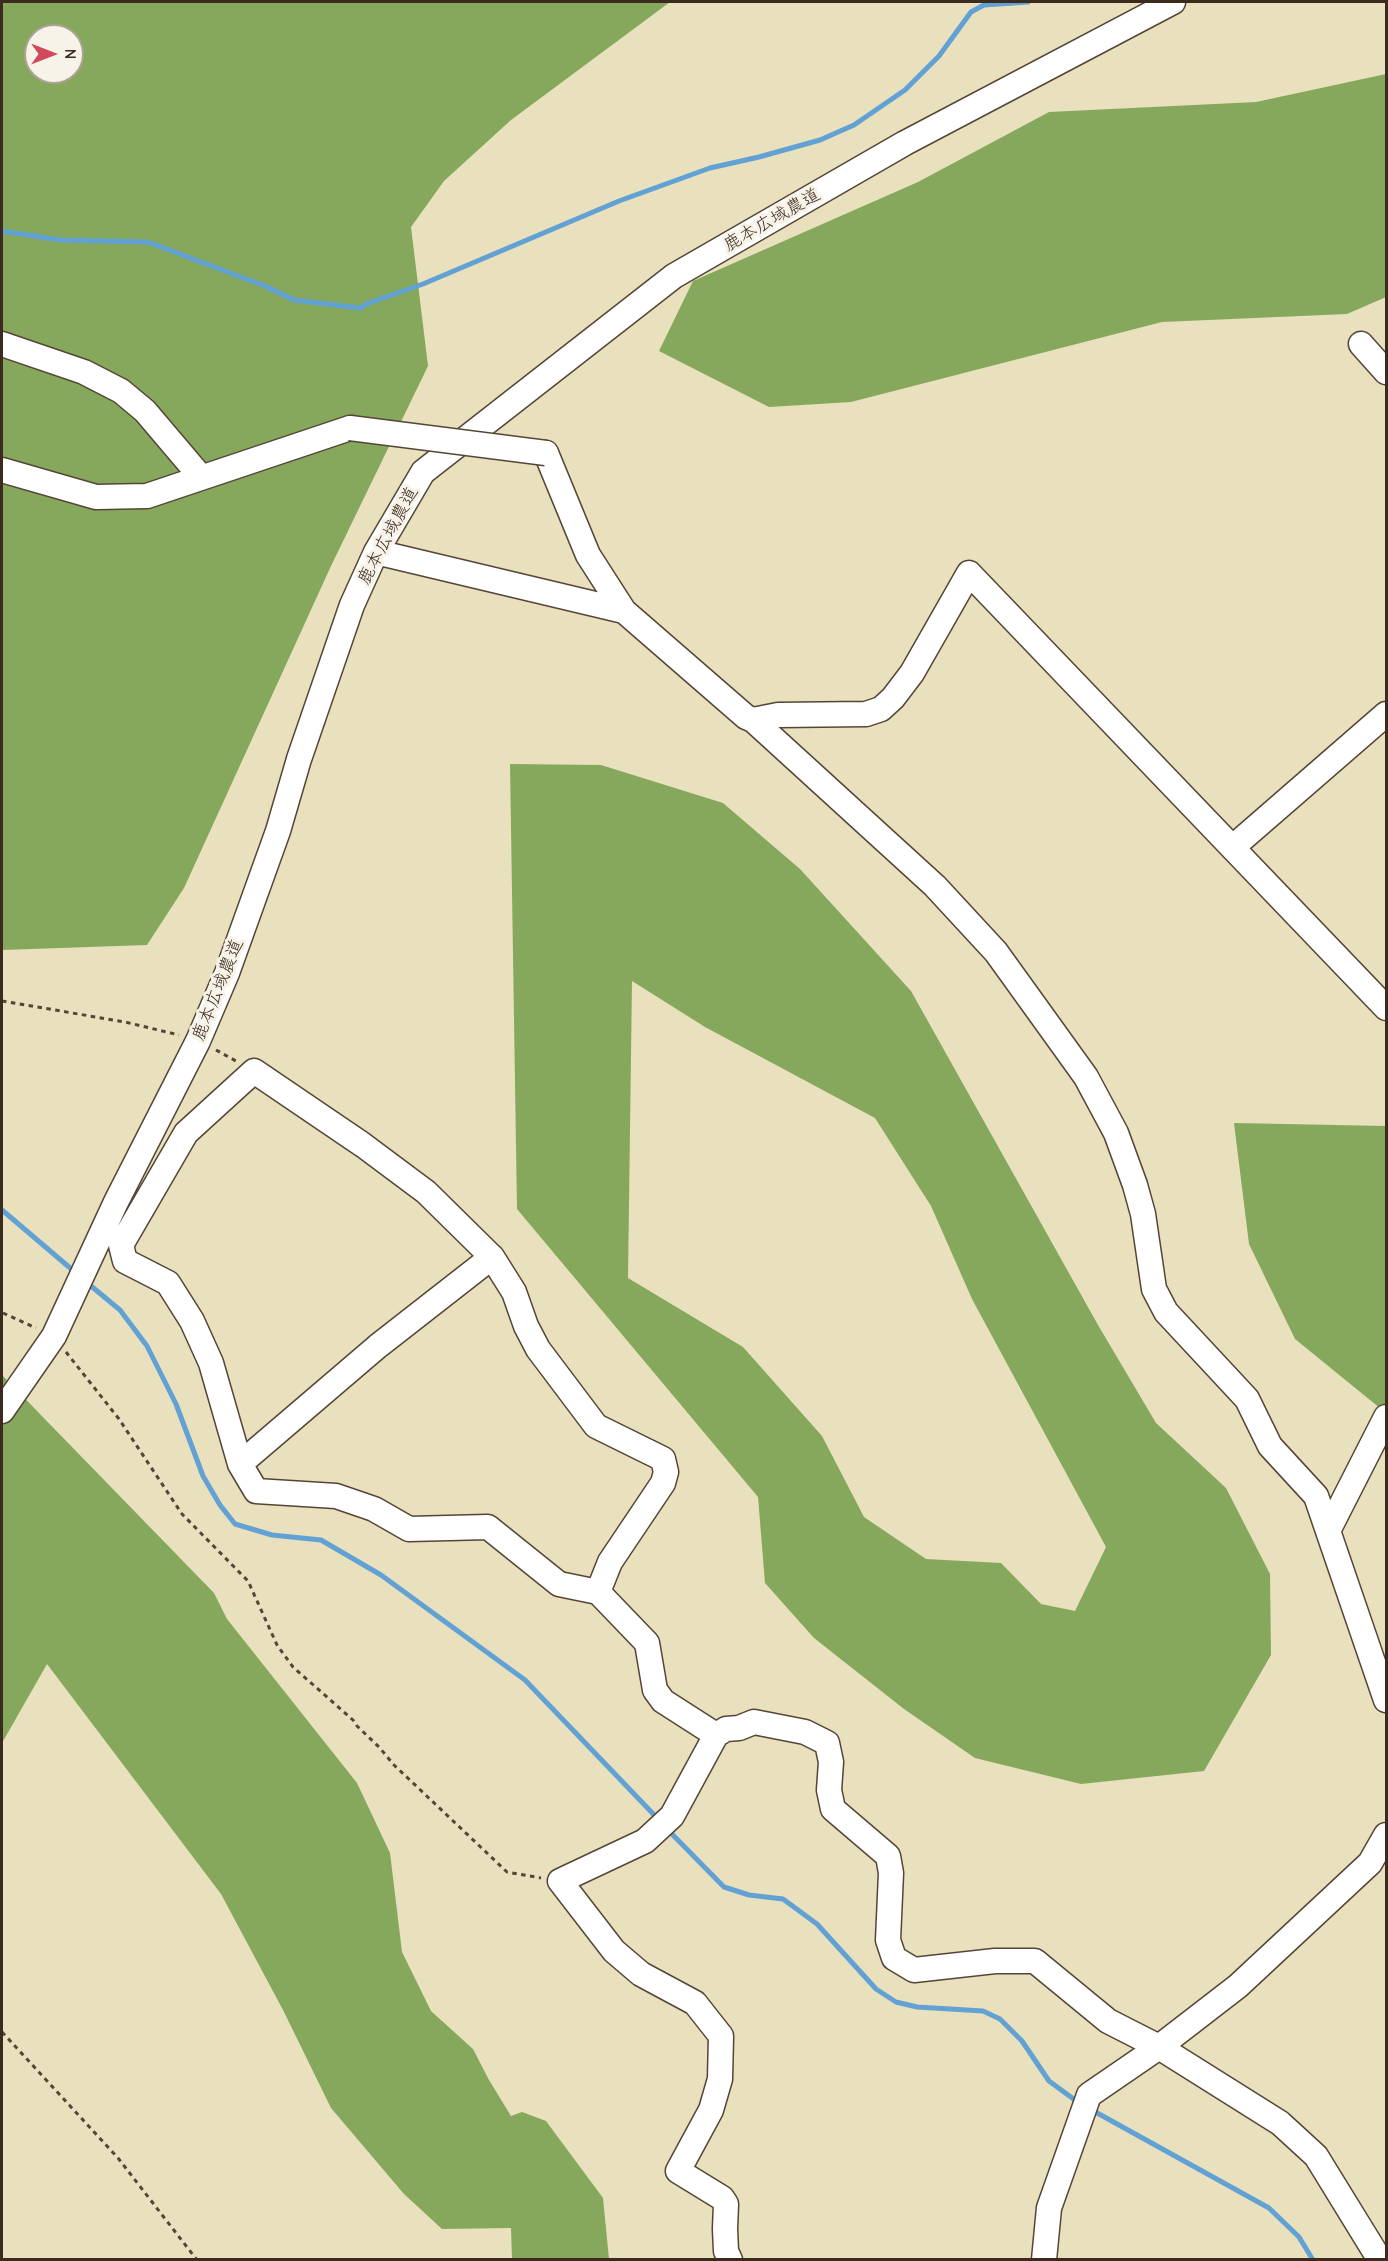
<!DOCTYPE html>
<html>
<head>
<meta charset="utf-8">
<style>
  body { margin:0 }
  #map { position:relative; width:1388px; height:2261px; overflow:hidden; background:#e9e0bd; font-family:"Comic Neue",sans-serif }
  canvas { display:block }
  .frame { position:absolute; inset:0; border:3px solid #3b2a1e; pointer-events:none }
  .north { position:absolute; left:24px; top:24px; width:60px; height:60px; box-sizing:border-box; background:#f7f3e8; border:2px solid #aca397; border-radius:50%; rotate:90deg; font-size:16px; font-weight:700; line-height:24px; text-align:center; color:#3b2a1e }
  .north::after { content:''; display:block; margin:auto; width:21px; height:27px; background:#d1495b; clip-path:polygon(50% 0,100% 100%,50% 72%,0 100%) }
</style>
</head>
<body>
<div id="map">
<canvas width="1388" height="2261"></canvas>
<div class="frame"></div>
<div class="north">N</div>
</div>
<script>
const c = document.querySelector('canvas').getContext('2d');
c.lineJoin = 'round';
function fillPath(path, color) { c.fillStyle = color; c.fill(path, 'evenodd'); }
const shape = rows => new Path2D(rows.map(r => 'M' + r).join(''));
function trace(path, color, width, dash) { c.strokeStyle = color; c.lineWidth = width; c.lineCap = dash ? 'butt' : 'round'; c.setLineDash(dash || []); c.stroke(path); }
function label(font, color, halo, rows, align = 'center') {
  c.font = font + ' "Comic Neue","Klee One",sans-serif'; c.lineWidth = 6; c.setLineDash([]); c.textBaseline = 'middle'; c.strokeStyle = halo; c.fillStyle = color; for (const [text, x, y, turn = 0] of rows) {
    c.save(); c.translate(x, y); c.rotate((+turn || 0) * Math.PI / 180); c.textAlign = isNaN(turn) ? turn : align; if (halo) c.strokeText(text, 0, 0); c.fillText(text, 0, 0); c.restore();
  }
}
const forest = shape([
  [2,2,670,2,511,120,444,181,411,227,428,366,331,566,184,888,147,945,2,950],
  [36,36,72,36,72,72,36,72],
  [1386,74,1386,297,1347,314,1162,322,851,402,769,407,659,351,693,281,918,182,1049,112,1256,102],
  [510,764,601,765,723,803,800,869,911,991,1098,1325,1156,1423,1226,1488,1270,1574,1271,1655,1204,1771,1081,1784,975,1758,904,1709,814,1638,765,1583,758,1497,517,1209],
  [632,981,705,1027,875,1118,931,1206,972,1299,1106,1547,1075,1611,1041,1604,1001,1563,926,1559,864,1517,822,1436,743,1347,628,1278],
  [1234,1123,1386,1126,1386,1413,1295,1339,1249,1244],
  [2,1375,214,1593,227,1619,357,1783,390,1853,402,1952,431,2011,473,2049,489,2080,511,2116,522,2112,546,2121,603,2198,609,2259,512,2259,511,2228,442,2229,404,2194,331,2108,283,2010,221,1894,47,1664,2,1743]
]);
const stream = shape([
  [2,231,61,240,148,242,265,286,294,300,360,308,369,303,423,284,619,201,710,168,759,157,820,140,854,125,905,90,939,56,971,12,984,5,1028,2],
  [2,1210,76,1273],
  [85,1281,120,1310,147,1346,176,1404,203,1476,220,1505,235,1524,272,1535,321,1540,381,1575,525,1680,659,1820],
  [667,1829,724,1887,749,1895,783,1899,817,1924,876,1989,896,2002,917,2007,983,2011,1000,2019,1022,2041,1049,2081,1079,2103],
  [1090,2109,1269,2208,1299,2237,1313,2260]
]);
const path = shape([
  [2,1001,125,1022,179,1035],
  [216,1050,236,1061],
  [3,1313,36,1328],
  [66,1352,119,1419,182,1514,248,1581,277,1645,293,1667,353,1720,357,1726,379,1747,394,1765,507,1872,541,1878],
  [2,2032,118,2158,197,2260]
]);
const minor = shape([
  [2,344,84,372,121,391,145,411,201,477],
  [1361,344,1386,372],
  [546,453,588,555,624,611,746,717,753,720,935,886,996,952,1086,1077,1116,1133,1135,1185,1143,1214,1154,1289,1166,1312,1247,1399,1270,1446,1316,1496,1386,1700],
  [2,470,96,497,147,496,350,428],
  [376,552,624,611],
  [753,720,778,715,866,714,881,709,893,698,912,673,969,573,1386,1008],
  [1233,847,1386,714],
  [2,1411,54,1336,116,1202,198,1041,227,973,278,831,299,759,352,605,376,552,423,472,674,276,905,143,1173,2],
  [240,1464,378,1346,492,1257],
  [1328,1531,1386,1417],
  [598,1592,610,1562,663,1483,666,1472,663,1459,596,1426,538,1349,526,1326,514,1292,492,1257,426,1192,363,1145,254,1071,186,1133,121,1245,125,1261,168,1283,192,1321,211,1363,240,1464,256,1491,336,1496,374,1509,409,1529,488,1527,559,1584,598,1592,647,1643,655,1690,663,1701,716,1735,672,1816,645,1841,560,1881,614,1951,641,1974,695,2003,721,2036,720,2079,711,2110,678,2171,722,2198,726,2204,725,2229,726,2251,730,2260],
  [716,1735,726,1729,739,1728,754,1722,805,1732,827,1743,831,1762,829,1790,833,1809,888,1856,891,1873,888,1940,894,1958,914,1970,995,1961,1035,1961,1108,2021,1159,2047,1089,2095,1049,2208,1044,2260],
  [1380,2260,1316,2156,1280,2123,1159,2047,1238,1986,1370,1863,1386,1835]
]);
const minorBridge = shape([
  [350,428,546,453]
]);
const streetNames = [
  ["鹿本広域農道",772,220,-30],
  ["鹿本広域農道",388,536,-62],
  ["鹿本広域農道",218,990,-68]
];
fillPath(forest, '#86a85c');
trace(stream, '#62a1d4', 5);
trace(minor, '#554536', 27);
trace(path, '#554536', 3, [4.5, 4.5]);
trace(minor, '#fff', 24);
trace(minorBridge, '#554536', 27, []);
trace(minorBridge, '#fff', 24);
label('18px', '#3b2a1e', '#f7f3e8', streetNames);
</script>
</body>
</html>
